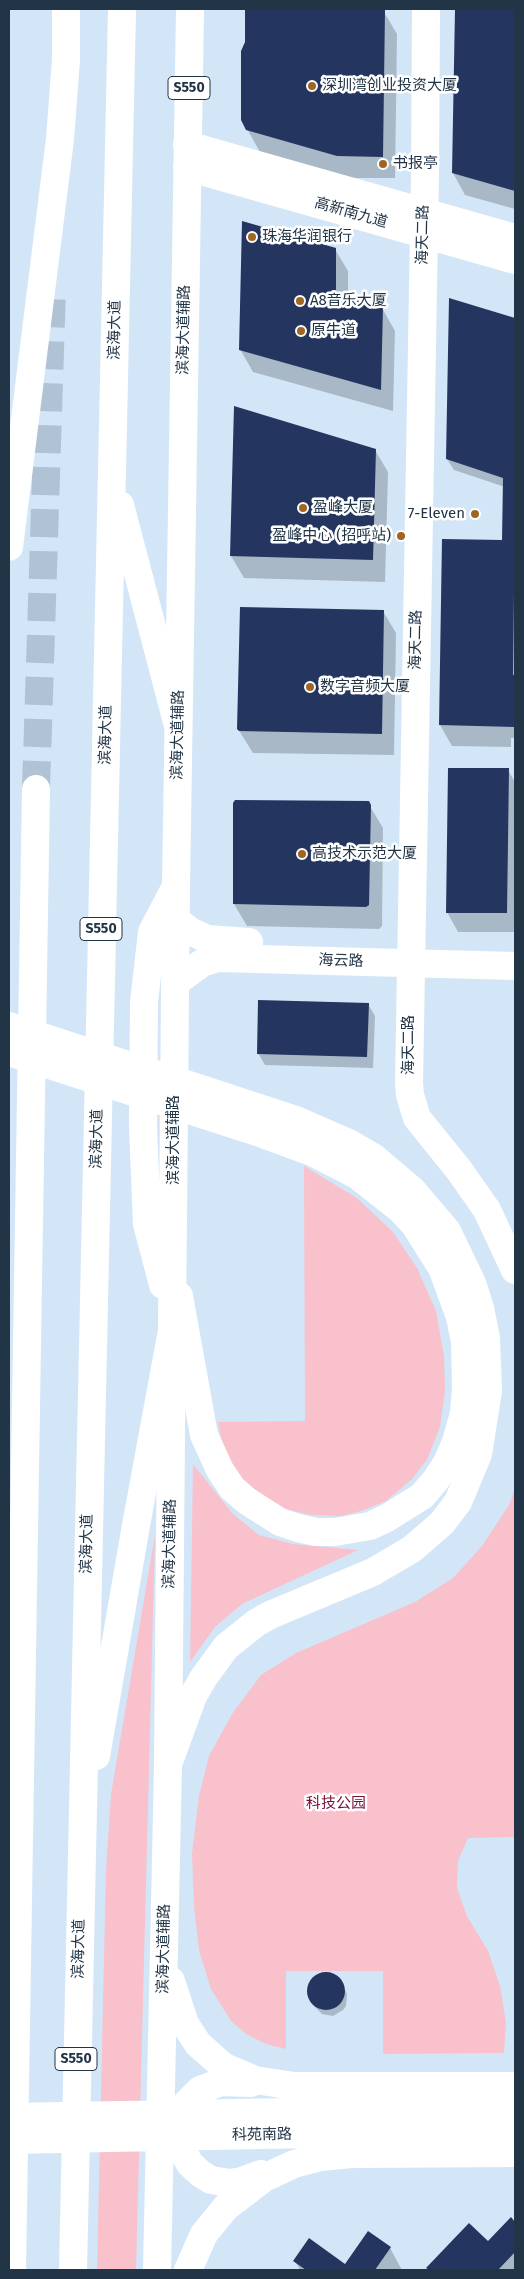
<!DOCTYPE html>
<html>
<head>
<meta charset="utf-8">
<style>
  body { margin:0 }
  #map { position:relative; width:524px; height:2279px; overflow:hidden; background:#d3e6f8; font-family:"Fira Sans",sans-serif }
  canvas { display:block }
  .frame { position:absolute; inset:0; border:10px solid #223547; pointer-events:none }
</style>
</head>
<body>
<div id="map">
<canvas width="524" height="2279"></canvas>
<div class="frame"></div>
</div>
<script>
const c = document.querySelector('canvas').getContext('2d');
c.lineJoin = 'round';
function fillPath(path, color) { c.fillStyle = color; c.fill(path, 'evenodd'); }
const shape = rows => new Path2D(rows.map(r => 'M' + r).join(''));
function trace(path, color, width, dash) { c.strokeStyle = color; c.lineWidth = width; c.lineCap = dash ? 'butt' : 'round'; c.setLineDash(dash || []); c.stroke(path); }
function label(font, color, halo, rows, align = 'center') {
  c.font = font + ' "Fira Sans","Noto Sans SC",sans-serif'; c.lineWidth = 5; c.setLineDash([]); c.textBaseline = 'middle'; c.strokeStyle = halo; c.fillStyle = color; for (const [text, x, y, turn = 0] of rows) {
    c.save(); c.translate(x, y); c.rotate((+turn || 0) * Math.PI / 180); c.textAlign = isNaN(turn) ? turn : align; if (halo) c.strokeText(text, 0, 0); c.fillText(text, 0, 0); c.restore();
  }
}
const green = shape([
  [304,1166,357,1198,393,1232,417,1268,436,1311,444,1356,445,1391,440,1427,427,1460,411,1480,386,1501,361,1511,341,1516,311,1515,285,1509,260,1497,238,1477,223,1451,218,1422,305,1421],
  [193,1464,233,1514,259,1535,293,1544,358,1550,242,1604,215,1627,190,1662],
  [515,1488,515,1837,468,1838,458,1861,457,1888,467,1916,488,1951,500,1986,506,2023,504,2053,383,2054,383,1971,286,1971,286,2049,266,2044,246,2034,231,2021,211,1989,199,1950,194,1908,192,1854,199,1796,209,1756,232,1714,261,1675,296,1653,415,1602,453,1578,482,1546,509,1505],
  [155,1535,136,2270,97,2270,106,1870,111,1794]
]);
const shadow = shape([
  [456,9,515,9,515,209,465,195,453,173],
  [384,12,397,34,395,178,351,178,260,152,242,120,243,46,246,43],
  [335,249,348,271,348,299,382,308,395,331,393,411,253,372,240,349],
  [450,300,515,319,515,738,511,738,511,747,452,746,440,725,443,540,504,545,505,487,454,470,447,459],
  [375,450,388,472,385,582,244,578,231,556],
  [383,611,396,633,394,755,253,753,238,729],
  [508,770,515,782,515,932,458,932,447,912],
  [368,803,383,828,382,926,379,929,247,926,234,904],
  [368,1004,375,1016,373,1068,265,1065,258,1053],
  [332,1974,341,1982,347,1994,346,2006,343,2010,333,2016,322,2014,314,2006,308,1994,310,1982,320,1975],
  [511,2219,515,2223,515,2270,429,2270,428,2268,488,2243],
  [390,2248,402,2270,300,2270,295,2261,345,2265]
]);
const building = shape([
  [245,9,385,10,383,157,337,156,246,130,241,120,241,51,245,42],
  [455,9,515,9,515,191,452,173],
  [242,221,336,248,336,294,383,307,381,390,239,350],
  [449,298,515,318,515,592,514,592,513,675,515,675,515,727,439,725,442,539,502,540,503,478,446,459],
  [234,406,376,449,373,560,230,556],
  [240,607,384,610,382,734,239,731,237,729],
  [448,768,509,768,507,913,446,913],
  [235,800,369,801,371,805,369,905,366,907,233,904,233,803],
  [258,1000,369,1003,367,1057,257,1054],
  '307 1991a19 19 0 1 1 38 0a19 19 0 1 1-38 0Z',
  [511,2217,515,2222,515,2252,498,2270,429,2270,426,2268,469,2223,488,2241],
  [368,2231,391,2247,375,2270,306,2270,293,2261,309,2238,345,2264]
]);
const highwayTunnel = shape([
  [36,789,52,288]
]);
const secondary = shape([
  [426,9,425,175,409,1083,410,1095,417,1118,459,1170,487,1210,515,1270],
  [187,145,515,238],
  [187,167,515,260],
  [176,920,190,931,207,939,249,942],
  [175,983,202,963,218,958,515,966],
  [9,1026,296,1120,349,1143,373,1157,413,1191,447,1231,472,1283,480,1308,486,1338,488,1391,478,1454,458,1502,442,1523,412,1549,373,1572,270,1615,256,1623,226,1647,204,1677,193,1696,170,1759],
  [9,1052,263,1134,312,1152,357,1175,400,1209,415,1225,442,1268,460,1317,465,1342,466,1388,464,1413,456,1442,447,1463,435,1481,422,1496,387,1518,370,1526,335,1532,316,1532,298,1528,280,1522,247,1501,232,1488,220,1470,204,1435,179,1296]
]);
const primary = shape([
  [9,547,60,139,66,60,66,9],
  [163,1285,147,1224,143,1127,144,1002,152,932,174,890],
  [171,1981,185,2024,198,2044,224,2067,255,2080,294,2086,515,2086],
  [251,2083,221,2082,200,2090,187,2103,182,2113,179,2137,181,2148,190,2164,201,2174,211,2180,230,2183,242,2181,261,2174],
  [9,2117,515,2108],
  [9,2140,515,2130],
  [157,2270,168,1765,176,886,190,9],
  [188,2270,204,2234,226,2207,264,2178,294,2164,321,2157,352,2154,515,2153]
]);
const highway = shape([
  [120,505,178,726],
  [96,1756,137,1520,171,1336],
  [12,2270,36,789],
  [73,2270,122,9]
]);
const markers = [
  [312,86,5,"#9e6622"],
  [383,164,5,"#9e6622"],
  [252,237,5,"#9e6622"],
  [300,301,5,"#9e6622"],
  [301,331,5,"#9e6622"],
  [303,508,5,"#9e6622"],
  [475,514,5,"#9e6622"],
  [401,536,5,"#9e6622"],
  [310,687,5,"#9e6622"],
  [302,854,5,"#9e6622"]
];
const shields = [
  [189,88,42],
  [101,929,42],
  [76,2059,42]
];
const shieldNames = [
  ["S550",189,88],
  ["S550",101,929],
  ["S550",76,2059]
];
const poiNames = [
  ["深圳湾创业投资大厦",322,86],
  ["书报亭",393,164],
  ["珠海华润银行",262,237],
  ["A8音乐大厦",310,301],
  ["原牛道",311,331],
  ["盈峰大厦",313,508],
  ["7-Eleven",465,514,"right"],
  ["盈峰中心 (招呼站)",391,536,"right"],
  ["数字音频大厦",320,687],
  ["高技术示范大厦",312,854]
];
const streetNames = [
  ["高新南九道",351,213,16],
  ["海天二路",423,235,-89],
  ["滨海大道",115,330,-89],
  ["滨海大道辅路",184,330,-89],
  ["海天二路",416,640,-89],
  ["滨海大道",106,735,-89],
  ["滨海大道辅路",178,735,-89],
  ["海云路",341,961,2],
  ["海天二路",409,1045,-90],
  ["滨海大道",97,1139,-89],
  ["滨海大道辅路",174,1140,-90],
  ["滨海大道",87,1544,-89],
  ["滨海大道辅路",170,1544,-89],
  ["滨海大道",79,1949,-89],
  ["滨海大道辅路",164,1949,-89],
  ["科苑南路",262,2135,-1]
];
const parkNames = [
  ["科技公园",336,1804]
];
fillPath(green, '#f8c1cb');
fillPath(shadow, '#0003');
fillPath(building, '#243560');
trace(highwayTunnel, '#b0c3d5', 28, [28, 14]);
trace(secondary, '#fff', 28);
trace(primary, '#fff', 28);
trace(highway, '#fff', 28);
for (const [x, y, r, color] of markers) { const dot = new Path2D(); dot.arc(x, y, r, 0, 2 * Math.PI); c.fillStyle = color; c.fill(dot); trace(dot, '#fff', 2); }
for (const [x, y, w] of shields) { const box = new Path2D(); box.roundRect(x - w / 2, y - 11.5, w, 23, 4); c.fillStyle = '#fff'; c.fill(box); trace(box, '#223547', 1); }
label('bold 14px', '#223547', null, shieldNames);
label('15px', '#223547', '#fff', poiNames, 'left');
label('15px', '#223547', '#fff', streetNames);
label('15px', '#790f36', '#fff', parkNames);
</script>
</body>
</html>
